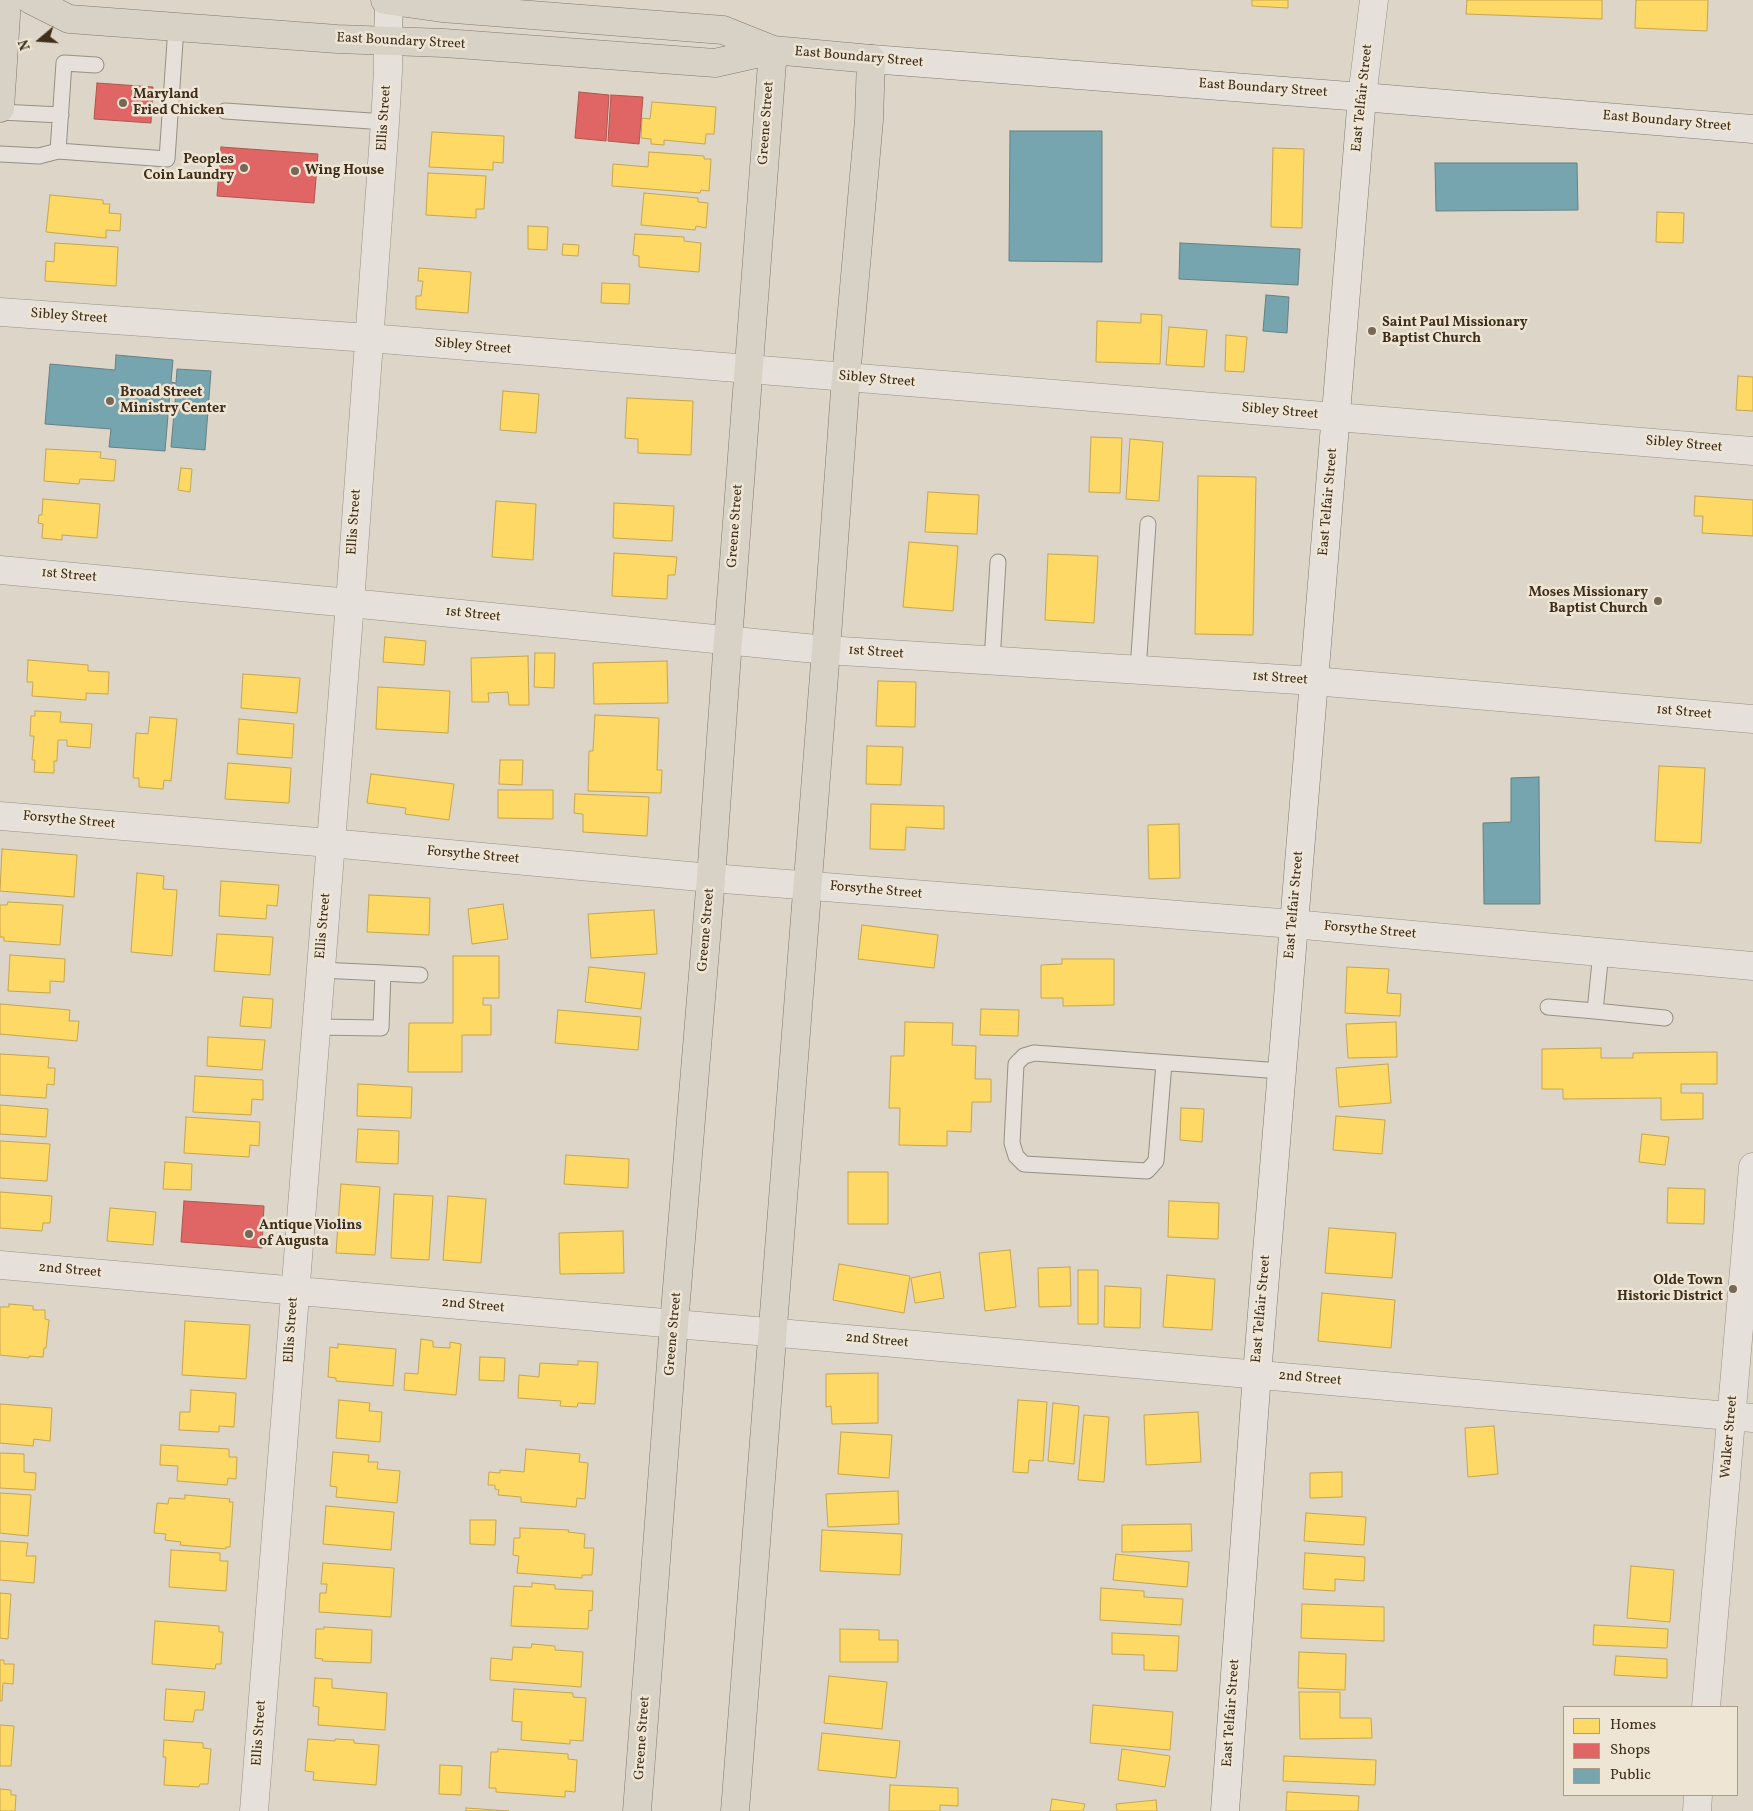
<!DOCTYPE html>
<html>
<head>
<meta charset="utf-8">
<style>
  body { margin:0 }
  #map { position:relative; width:1753px; height:1811px; overflow:hidden; background:#ddd5c7; font-family:Vollkorn,serif }
  canvas { display:block }
  .legend { position:absolute; left:1563px; top:1706px; width:175px; height:90px; box-sizing:border-box; background:#eee5d5; border:1px solid #a89c8a; margin:0; padding:6px 9px; list-style:none; font-size:15px; color:#3e2e1a }
  .legend li { display:flex; align-items:center; gap:10px; height:25px }
  .legend b { width:25px; border:1px solid #a89c8a }
  .north { position:absolute; left:15px; top:15px; width:50px; height:50px; -webkit-text-stroke:4px #eee5d5; paint-order:stroke; rotate:252deg; font-size:14px; font-weight:700; line-height:20px; text-align:center; color:#3e2e1a }
  .north::after { content:''; display:block; margin:auto; width:18px; height:22px; background:#3e2e1a; clip-path:polygon(50% 0,100% 100%,50% 72%,0 100%) }
</style>
</head>
<body>
<div id="map">
<canvas width="1753" height="1811"></canvas>
<ul class="legend">
<li><b style="height:14px;background:#ffd966"></b>Homes</li>
<li><b style="height:14px;background:#e06666"></b>Shops</li>
<li><b style="height:14px;background:#76a5af"></b>Public</li>
</ul>
<div class="north">N</div>
</div>
<script>
const c = document.querySelector('canvas').getContext('2d');
c.lineJoin = 'round';
function fillPath(path, color) { c.fillStyle = color; c.fill(path, 'evenodd'); }
const shape = rows => new Path2D(rows.map(r => 'M' + r).join(''));
function trace(path, color, width, dash) { c.strokeStyle = color; c.lineWidth = width; c.lineCap = dash ? 'butt' : 'round'; c.setLineDash(dash || []); c.stroke(path); }
function label(font, color, halo, rows, align = 'center') {
  c.font = font + ' Vollkorn,serif'; c.lineWidth = 5; c.setLineDash([]); c.textBaseline = 'middle'; c.strokeStyle = halo; c.fillStyle = color; for (const [text, x, y, turn = 0] of rows) {
    c.save(); c.translate(x, y); c.rotate((+turn || 0) * Math.PI / 180); c.textAlign = isNaN(turn) ? turn : align; if (halo) c.strokeText(text, 0, 0); c.fillText(text, 0, 0); c.restore();
  }
}
const homes = shape([
  [1252,0,1288,0,1288,8,1252,6,1252,0],
  [1467,0,1602,0,1602,19,1466,14,1467,0],
  [1636,0,1708,0,1707,31,1635,28,1636,0],
  [652,102,716,107,714,134,706,134,705,144,664,140,664,145,651,144,651,139,641,138,642,118,650,119,652,102],
  [432,132,504,136,503,163,493,162,493,170,429,167,432,132],
  [1273,148,1304,149,1302,228,1271,227,1273,148],
  [649,152,704,156,704,159,711,159,709,191,701,190,700,193,612,186,613,164,648,167,649,152],
  [428,173,486,176,484,209,476,209,476,218,426,215,428,173],
  [644,193,698,198,698,202,708,203,706,228,696,226,695,230,641,225,644,193],
  [50,195,103,200,103,204,110,204,109,213,121,214,120,231,106,230,106,238,46,232,50,195],
  [1657,212,1684,213,1683,243,1656,242,1657,212],
  [528,226,548,227,547,250,528,249,528,226],
  [635,234,684,237,684,241,701,243,699,272,639,267,639,256,633,255,635,234],
  [55,243,118,247,116,286,45,281,46,261,54,262,55,243],
  [563,244,579,245,578,256,562,255,563,244],
  [419,268,471,272,468,313,416,309,416,296,421,296,423,281,418,281,419,268],
  [602,283,630,284,629,304,601,303,602,283],
  [1141,314,1162,315,1160,364,1096,362,1097,321,1141,323,1141,314],
  [1169,327,1207,330,1204,367,1166,365,1169,327],
  [1226,335,1247,337,1244,372,1225,371,1226,335],
  [1738,376,1753,377,1753,411,1736,410,1738,376],
  [503,391,539,394,536,433,500,430,503,391],
  [627,398,693,401,691,455,638,453,638,439,625,438,627,398],
  [1091,437,1122,438,1120,493,1089,492,1091,437],
  [1130,439,1163,442,1159,501,1126,499,1130,439],
  [46,449,101,452,100,458,116,460,114,481,80,479,79,484,44,481,46,449],
  [181,468,192,469,190,492,178,490,181,468],
  [1198,476,1256,477,1253,635,1195,634,1198,476],
  [928,492,979,495,977,534,925,532,928,492],
  [1695,496,1753,500,1753,536,1702,533,1703,516,1694,516,1695,496],
  [43,499,100,504,97,538,62,535,62,540,42,538,43,524,38,523,39,515,42,515,43,499],
  [496,501,536,504,533,560,492,557,496,501],
  [614,503,674,506,672,541,613,538,614,503],
  [909,542,958,546,953,611,903,607,909,542],
  [614,553,677,557,675,575,668,575,667,599,612,596,614,553],
  [1048,554,1098,556,1094,623,1045,620,1048,554],
  [385,637,426,641,424,665,383,662,385,637],
  [535,653,555,653,554,688,534,687,535,653],
  [528,656,529,705,509,705,508,692,488,693,489,702,472,702,471,658,528,656],
  [28,660,88,665,88,671,109,672,108,694,86,693,86,700,32,696,33,682,27,682,28,660],
  [667,661,668,703,594,704,593,663,667,661],
  [243,674,300,678,297,713,241,708,243,674],
  [878,681,916,682,915,727,876,726,878,681],
  [378,687,450,691,448,733,376,729,378,687],
  [35,711,61,712,60,722,92,724,90,748,67,746,67,740,58,740,57,761,54,761,54,773,34,772,35,760,32,760,34,736,30,736,31,716,35,716,35,711],
  [595,715,659,718,657,770,662,770,661,793,588,791,589,751,593,751,595,715],
  [150,717,177,719,171,781,164,780,163,789,139,787,139,778,133,778,136,733,148,734,150,717],
  [239,719,294,724,292,758,237,754,239,719],
  [867,746,903,747,901,785,866,784,867,746],
  [500,760,523,760,522,785,499,784,500,760],
  [228,763,291,768,289,803,225,799,228,763],
  [1659,766,1705,768,1701,843,1655,841,1659,766],
  [371,774,454,784,449,820,405,814,406,808,367,803,371,774],
  [498,790,553,790,553,819,498,818,498,790],
  [575,794,649,797,647,836,583,832,583,814,574,813,575,794],
  [871,804,944,806,944,829,906,827,905,850,870,849,871,804],
  [1179,824,1180,878,1149,879,1148,825,1179,824],
  [2,849,77,855,74,897,0,891,2,849],
  [137,873,164,876,163,889,177,890,172,956,131,952,137,873],
  [221,881,279,885,277,906,267,905,266,919,219,916,221,881],
  [369,895,430,898,429,935,367,932,369,895],
  [8,902,63,905,60,945,4,941,4,937,0,937,0,905,7,905,8,902],
  [503,904,508,939,472,944,468,909,503,904],
  [654,910,657,954,591,958,588,914,654,910],
  [862,925,938,935,934,968,858,959,862,925],
  [217,934,273,937,270,975,214,971,217,934],
  [10,955,65,959,64,982,50,981,50,993,8,991,10,955],
  [453,956,499,956,499,998,483,998,483,1005,491,1005,491,1035,462,1035,462,1072,408,1072,409,1023,453,1023,453,956],
  [1062,959,1114,959,1114,1005,1063,1006,1063,998,1041,998,1041,965,1062,964,1062,959],
  [589,967,645,973,641,1009,585,1002,589,967],
  [1347,967,1389,969,1387,993,1401,994,1400,1016,1345,1013,1347,967],
  [243,997,273,999,271,1028,240,1026,243,997],
  [0,1004,70,1010,69,1021,79,1021,77,1041,0,1034,0,1004],
  [981,1009,1019,1010,1018,1036,980,1035,981,1009],
  [558,1010,641,1017,638,1050,555,1043,558,1010],
  [905,1022,953,1023,952,1045,976,1046,975,1079,991,1079,991,1102,972,1102,971,1132,947,1131,947,1146,899,1145,900,1108,889,1108,891,1056,904,1056,905,1022],
  [1396,1022,1397,1057,1348,1058,1346,1024,1396,1022],
  [208,1037,265,1040,262,1070,207,1066,208,1037],
  [1601,1048,1601,1058,1633,1058,1633,1053,1717,1052,1717,1084,1681,1084,1681,1093,1703,1093,1703,1119,1661,1120,1661,1098,1563,1099,1563,1089,1542,1089,1542,1049,1601,1048],
  [0,1054,49,1057,48,1068,55,1068,54,1085,47,1084,46,1098,0,1095,0,1054],
  [1388,1064,1391,1103,1339,1107,1336,1068,1388,1064],
  [195,1076,263,1080,263,1100,252,1099,251,1115,193,1112,195,1076],
  [358,1084,412,1087,411,1118,357,1116,358,1084],
  [0,1105,48,1109,46,1137,0,1134,0,1105],
  [1181,1108,1204,1109,1202,1142,1180,1140,1181,1108],
  [1336,1116,1385,1120,1382,1154,1333,1150,1336,1116],
  [186,1117,260,1122,259,1146,250,1145,249,1157,184,1153,186,1117],
  [358,1129,399,1131,398,1164,356,1162,358,1129],
  [1642,1134,1669,1137,1665,1165,1639,1162,1642,1134],
  [0,1141,50,1144,47,1181,0,1178,0,1141],
  [566,1155,629,1159,628,1188,564,1184,566,1155],
  [165,1162,192,1164,191,1190,163,1189,165,1162],
  [848,1172,888,1172,888,1224,848,1224,848,1172],
  [341,1184,380,1187,375,1255,336,1253,341,1184],
  [1668,1188,1705,1189,1704,1224,1667,1223,1668,1188],
  [0,1192,52,1196,50,1223,43,1223,42,1231,0,1228,0,1192],
  [394,1194,433,1196,429,1260,391,1258,394,1194],
  [448,1196,486,1199,481,1263,443,1260,448,1196],
  [1169,1201,1219,1203,1218,1239,1168,1237,1169,1201],
  [110,1208,156,1212,153,1245,107,1241,110,1208],
  [1329,1228,1396,1233,1392,1278,1325,1273,1329,1228],
  [623,1231,624,1273,560,1274,559,1233,623,1231],
  [1010,1250,1016,1307,985,1311,979,1253,1010,1250],
  [839,1264,910,1276,904,1313,833,1300,839,1264],
  [1070,1267,1071,1306,1039,1307,1038,1268,1070,1267],
  [1078,1270,1098,1270,1098,1324,1078,1324,1078,1270],
  [940,1272,944,1298,915,1303,911,1278,940,1272],
  [1167,1275,1215,1279,1212,1330,1163,1327,1167,1275],
  [1105,1286,1141,1288,1140,1328,1104,1327,1105,1286],
  [1322,1293,1395,1300,1391,1348,1318,1341,1322,1293],
  [9,1304,33,1306,33,1310,45,1310,45,1319,49,1320,46,1348,44,1348,43,1357,29,1356,29,1358,0,1355,0,1307,9,1307,9,1304],
  [185,1321,250,1325,246,1379,182,1375,185,1321],
  [421,1339,433,1341,433,1347,450,1348,450,1342,461,1344,456,1395,404,1390,405,1373,418,1374,421,1339],
  [338,1344,396,1349,393,1386,336,1381,336,1378,328,1377,330,1347,338,1348,338,1344],
  [480,1357,505,1358,504,1381,479,1380,480,1357],
  [578,1361,598,1362,595,1404,578,1403,577,1407,560,1406,561,1401,518,1398,519,1375,539,1377,540,1363,578,1365,578,1361],
  [878,1373,878,1423,832,1424,831,1406,826,1407,826,1374,878,1373],
  [191,1390,236,1393,234,1427,219,1426,219,1432,179,1430,180,1412,190,1412,191,1390],
  [339,1400,370,1403,369,1411,382,1412,380,1442,336,1438,339,1400],
  [1018,1400,1047,1402,1043,1461,1029,1460,1028,1473,1013,1472,1018,1400],
  [1053,1403,1079,1406,1074,1464,1048,1461,1053,1403],
  [0,1404,52,1408,50,1441,34,1439,33,1446,0,1443,0,1404],
  [1198,1412,1201,1462,1146,1465,1144,1415,1198,1412],
  [1084,1415,1109,1417,1104,1482,1078,1480,1084,1415],
  [1494,1426,1498,1474,1468,1477,1465,1428,1494,1426],
  [841,1432,892,1435,889,1478,838,1474,841,1432],
  [161,1445,229,1449,229,1457,237,1457,236,1479,228,1478,227,1485,177,1481,178,1466,160,1465,161,1445],
  [526,1449,580,1454,579,1462,588,1463,585,1499,577,1498,576,1507,521,1502,521,1497,498,1495,499,1490,495,1489,495,1485,488,1485,489,1472,500,1473,500,1470,524,1472,526,1449],
  [333,1452,369,1455,368,1462,378,1462,377,1469,400,1471,397,1503,336,1497,337,1487,330,1486,333,1452],
  [0,1453,24,1454,24,1472,36,1473,35,1490,0,1488,0,1453],
  [1342,1472,1342,1497,1310,1498,1310,1473,1342,1472],
  [898,1491,899,1524,828,1527,826,1494,898,1491],
  [0,1493,31,1495,28,1536,0,1533,0,1493],
  [185,1495,230,1499,229,1502,233,1502,230,1547,226,1547,226,1549,180,1545,181,1542,165,1540,166,1534,154,1533,157,1503,168,1504,169,1498,185,1499,185,1495],
  [326,1506,394,1512,391,1550,323,1544,326,1506],
  [1306,1513,1366,1517,1364,1545,1304,1541,1306,1513],
  [470,1520,496,1520,495,1545,470,1544,470,1520],
  [1191,1524,1192,1551,1122,1552,1122,1525,1191,1524],
  [520,1528,569,1530,568,1532,585,1534,584,1548,594,1548,592,1575,582,1575,582,1578,517,1573,519,1556,513,1555,514,1538,520,1538,520,1528],
  [822,1530,902,1534,900,1575,820,1571,822,1530],
  [0,1541,28,1543,26,1556,36,1556,34,1583,0,1580,0,1541],
  [171,1550,220,1553,220,1561,228,1561,226,1591,169,1587,171,1550],
  [1305,1553,1365,1557,1364,1581,1335,1579,1335,1591,1303,1589,1305,1553],
  [1116,1554,1189,1562,1187,1587,1113,1580,1116,1554],
  [323,1563,394,1568,391,1617,319,1612,320,1593,326,1593,327,1584,321,1584,323,1563],
  [1631,1566,1674,1570,1670,1622,1627,1618,1631,1566],
  [532,1583,555,1585,555,1589,593,1591,592,1611,589,1610,588,1629,511,1626,514,1586,532,1587,532,1583],
  [1101,1588,1144,1591,1144,1597,1183,1599,1181,1625,1100,1620,1101,1588],
  [0,1593,11,1594,8,1639,0,1638,0,1593],
  [1302,1604,1384,1607,1384,1641,1301,1638,1302,1604],
  [155,1621,219,1626,219,1632,223,1632,221,1664,216,1664,215,1669,152,1664,155,1621],
  [1594,1625,1668,1629,1667,1648,1593,1645,1594,1625],
  [324,1627,372,1630,371,1663,322,1661,323,1659,315,1658,316,1629,324,1629,324,1627],
  [840,1629,879,1630,879,1640,898,1640,898,1662,840,1662,840,1629],
  [1112,1633,1179,1636,1177,1671,1144,1670,1144,1655,1112,1654,1112,1633],
  [532,1644,555,1646,555,1650,583,1652,581,1687,490,1680,491,1658,512,1660,513,1647,531,1648,532,1644],
  [1299,1652,1346,1654,1345,1690,1298,1688,1299,1652],
  [1616,1656,1667,1659,1667,1678,1614,1675,1616,1656],
  [0,1660,4,1660,4,1664,14,1664,13,1684,3,1683,2,1701,0,1701,0,1660],
  [829,1676,887,1682,882,1729,824,1723,829,1676],
  [315,1678,332,1679,332,1688,387,1693,385,1730,318,1725,319,1707,313,1706,315,1678],
  [166,1689,205,1692,203,1710,195,1710,193,1722,164,1720,166,1689],
  [514,1689,573,1693,573,1697,586,1698,583,1741,570,1740,570,1744,521,1740,522,1722,512,1721,514,1689],
  [1299,1692,1340,1692,1340,1718,1371,1718,1372,1738,1300,1739,1299,1692],
  [1093,1705,1173,1712,1170,1750,1090,1743,1093,1705],
  [0,1725,14,1726,11,1766,0,1766,0,1725],
  [822,1733,900,1741,896,1778,818,1770,822,1733],
  [308,1739,335,1741,335,1739,354,1740,354,1743,379,1745,376,1785,313,1780,314,1772,305,1771,308,1739],
  [164,1740,203,1743,203,1748,211,1749,208,1784,200,1784,199,1787,164,1785,166,1757,163,1757,164,1740],
  [498,1749,568,1754,568,1759,577,1760,575,1792,565,1791,565,1797,496,1792,496,1788,489,1788,491,1752,498,1752,498,1749],
  [1122,1749,1170,1756,1165,1787,1118,1780,1122,1749],
  [1284,1756,1376,1760,1375,1785,1283,1781,1284,1756],
  [440,1765,462,1766,461,1795,439,1794,440,1765],
  [890,1785,958,1788,958,1806,940,1805,940,1811,889,1811,890,1785],
  [0,1789,11,1790,11,1795,16,1795,15,1811,0,1811,0,1789],
  [1287,1792,1359,1796,1358,1811,1286,1811,1287,1792],
  [1052,1799,1085,1804,1083,1811,1050,1811,1052,1799],
  [1156,1800,1157,1811,1117,1811,1116,1804,1156,1800],
  [466,1808,509,1811,466,1811,466,1808]
]);
const shops = shape([
  [97,83,153,87,151,123,94,119,97,83],
  [579,92,609,95,606,141,575,138,579,92],
  [611,95,643,97,639,144,608,141,611,95],
  [221,147,318,154,314,203,217,196,221,147],
  [184,1201,264,1206,262,1248,181,1242,184,1201]
]);
const public = shape([
  [1010,131,1102,131,1102,262,1009,261,1010,131],
  [1435,163,1577,163,1578,210,1436,211,1435,163],
  [1180,243,1300,249,1298,285,1179,279,1180,243],
  [1266,295,1289,297,1287,333,1263,331,1266,295],
  [116,355,173,360,171,382,176,383,177,369,211,371,205,450,171,447,176,391,170,391,165,451,109,447,111,429,45,424,50,364,115,370,116,355],
  [1539,777,1540,904,1484,904,1483,823,1511,822,1511,778,1539,777]
]);
const lane = shape([
  [96,65,64,63,58,151,167,159,176,27],
  [225,111,385,122],
  [0,112,61,115],
  [0,154,39,156,58,151],
  [992,661,998,562],
  [1138,670,1148,524],
  [383,973,420,975],
  [1548,1007,1595,1011,1601,952],
  [1595,1011,1665,1018],
  [316,1027,381,1028,383,973,320,970],
  [1164,1063,1156,1161,1147,1171,1024,1164,1016,1156,1012,1143,1016,1064,1024,1056,1034,1053,1281,1071]
]);
const street = shape([
  [1362,97,1374,0],
  [0,312,369,338,1753,451],
  [0,570,350,603,826,650,1314,681,1753,719],
  [0,816,330,843,711,878,1293,924,1753,966],
  [0,1265,1753,1418],
  [1706,1707,1753,1167],
  [254,1811,350,603,385,122,388,71,388,41],
  [1697,1811,1698,1795]
]);
const secondary = shape([
  [388,41,389,0],
  [871,59,1362,97,1753,129],
  [1225,1811,1257,1374,1362,97]
]);
const primary = shape([
  [31,0,69,19,337,39,444,43,715,63,773,50],
  [385,0,442,8,723,30,773,50,871,59,869,120,846,377,826,650,735,1811],
  [0,108,7,0],
  [637,1811,674,1324,711,878,728,640,773,50]
]);
const markers = [
  [123,103,5,"#766857"],
  [244,168,5,"#766857"],
  [295,171,5,"#766857"],
  [1372,331,5,"#766857"],
  [110,401,5,"#766857"],
  [1658,601,5,"#766857"],
  [249,1234,5,"#766857"],
  [1733,1289,5,"#766857"]
];
const streetNames = [
  ["East Boundary Street",401,42,3],
  ["East Boundary Street",859,58,5],
  ["East Boundary Street",1263,89,4],
  ["East Telfair Street",1363,98,-84],
  ["Ellis Street",385,118,-86],
  ["East Boundary Street",1667,122,5],
  ["Greene Street",767,123,-86],
  ["Sibley Street",69,317,4],
  ["Sibley Street",473,347,5],
  ["Sibley Street",877,380,5],
  ["Sibley Street",1280,412,5],
  ["Sibley Street",1684,445,5],
  ["East Telfair Street",1329,502,-85],
  ["Ellis Street",355,522,-86],
  ["Greene Street",736,526,-86],
  ["1st Street",69,576,5],
  ["1st Street",473,615,6],
  ["1st Street",876,653,4],
  ["1st Street",1280,679,4],
  ["1st Street",1684,713,5],
  ["Forsythe Street",69,821,5],
  ["Forsythe Street",473,856,5],
  ["Forsythe Street",876,891,5],
  ["East Telfair Street",1295,905,-85],
  ["Ellis Street",324,926,-85],
  ["Greene Street",707,930,-85],
  ["Forsythe Street",1370,931,5],
  ["2nd Street",70,1271,5],
  ["2nd Street",473,1306,5],
  ["East Telfair Street",1262,1309,-85],
  ["Ellis Street",292,1330,-86],
  ["Greene Street",674,1334,-85],
  ["2nd Street",877,1341,5],
  ["2nd Street",1310,1379,5],
  ["Walker Street",1730,1437,-85],
  ["East Telfair Street",1232,1713,-86],
  ["Ellis Street",260,1733,-86],
  ["Greene Street",643,1738,-86]
];
const poiNames = [
  ["Maryland",133,95],
  ["Fried Chicken",133,111],
  ["Peoples",234,160,"right"],
  ["Coin Laundry",234,176,"right"],
  ["Wing House",305,171],
  ["Saint Paul Missionary",1382,323],
  ["Baptist Church",1382,339],
  ["Broad Street",120,393],
  ["Ministry Center",120,409],
  ["Moses Missionary",1648,593,"right"],
  ["Baptist Church",1648,609,"right"],
  ["Antique Violins",259,1226],
  ["of Augusta",259,1242],
  ["Olde Town",1723,1281,"right"],
  ["Historic District",1723,1297,"right"]
];
fillPath(homes, '#ffd966');
trace(homes, '#c5a64f', 1);
fillPath(shops, '#e06666');
trace(shops, '#af554f', 1);
fillPath(public, '#76a5af');
trace(public, '#658182', 1);
trace(lane, '#968f85', 17);
trace(street, '#968f85', 29);
trace(secondary, '#7f796e', 29);
trace(primary, '#7f796e', 29);
trace(lane, '#e5e1da', 15);
trace(street, '#e5e1da', 28);
trace(secondary, '#e5e1da', 28);
trace(primary, '#d8d1c5', 28);
for (const [x, y, r, color] of markers) { const dot = new Path2D(); dot.arc(x, y, r, 0, 2 * Math.PI); c.fillStyle = color; c.fill(dot); trace(dot, '#eee5d5', 2); }
label('14px', '#3e2e1a', '#eee5d5', streetNames);
label('bold 14px', '#3e2e1a', '#eee5d5', poiNames, 'left');
</script>
</body>
</html>
